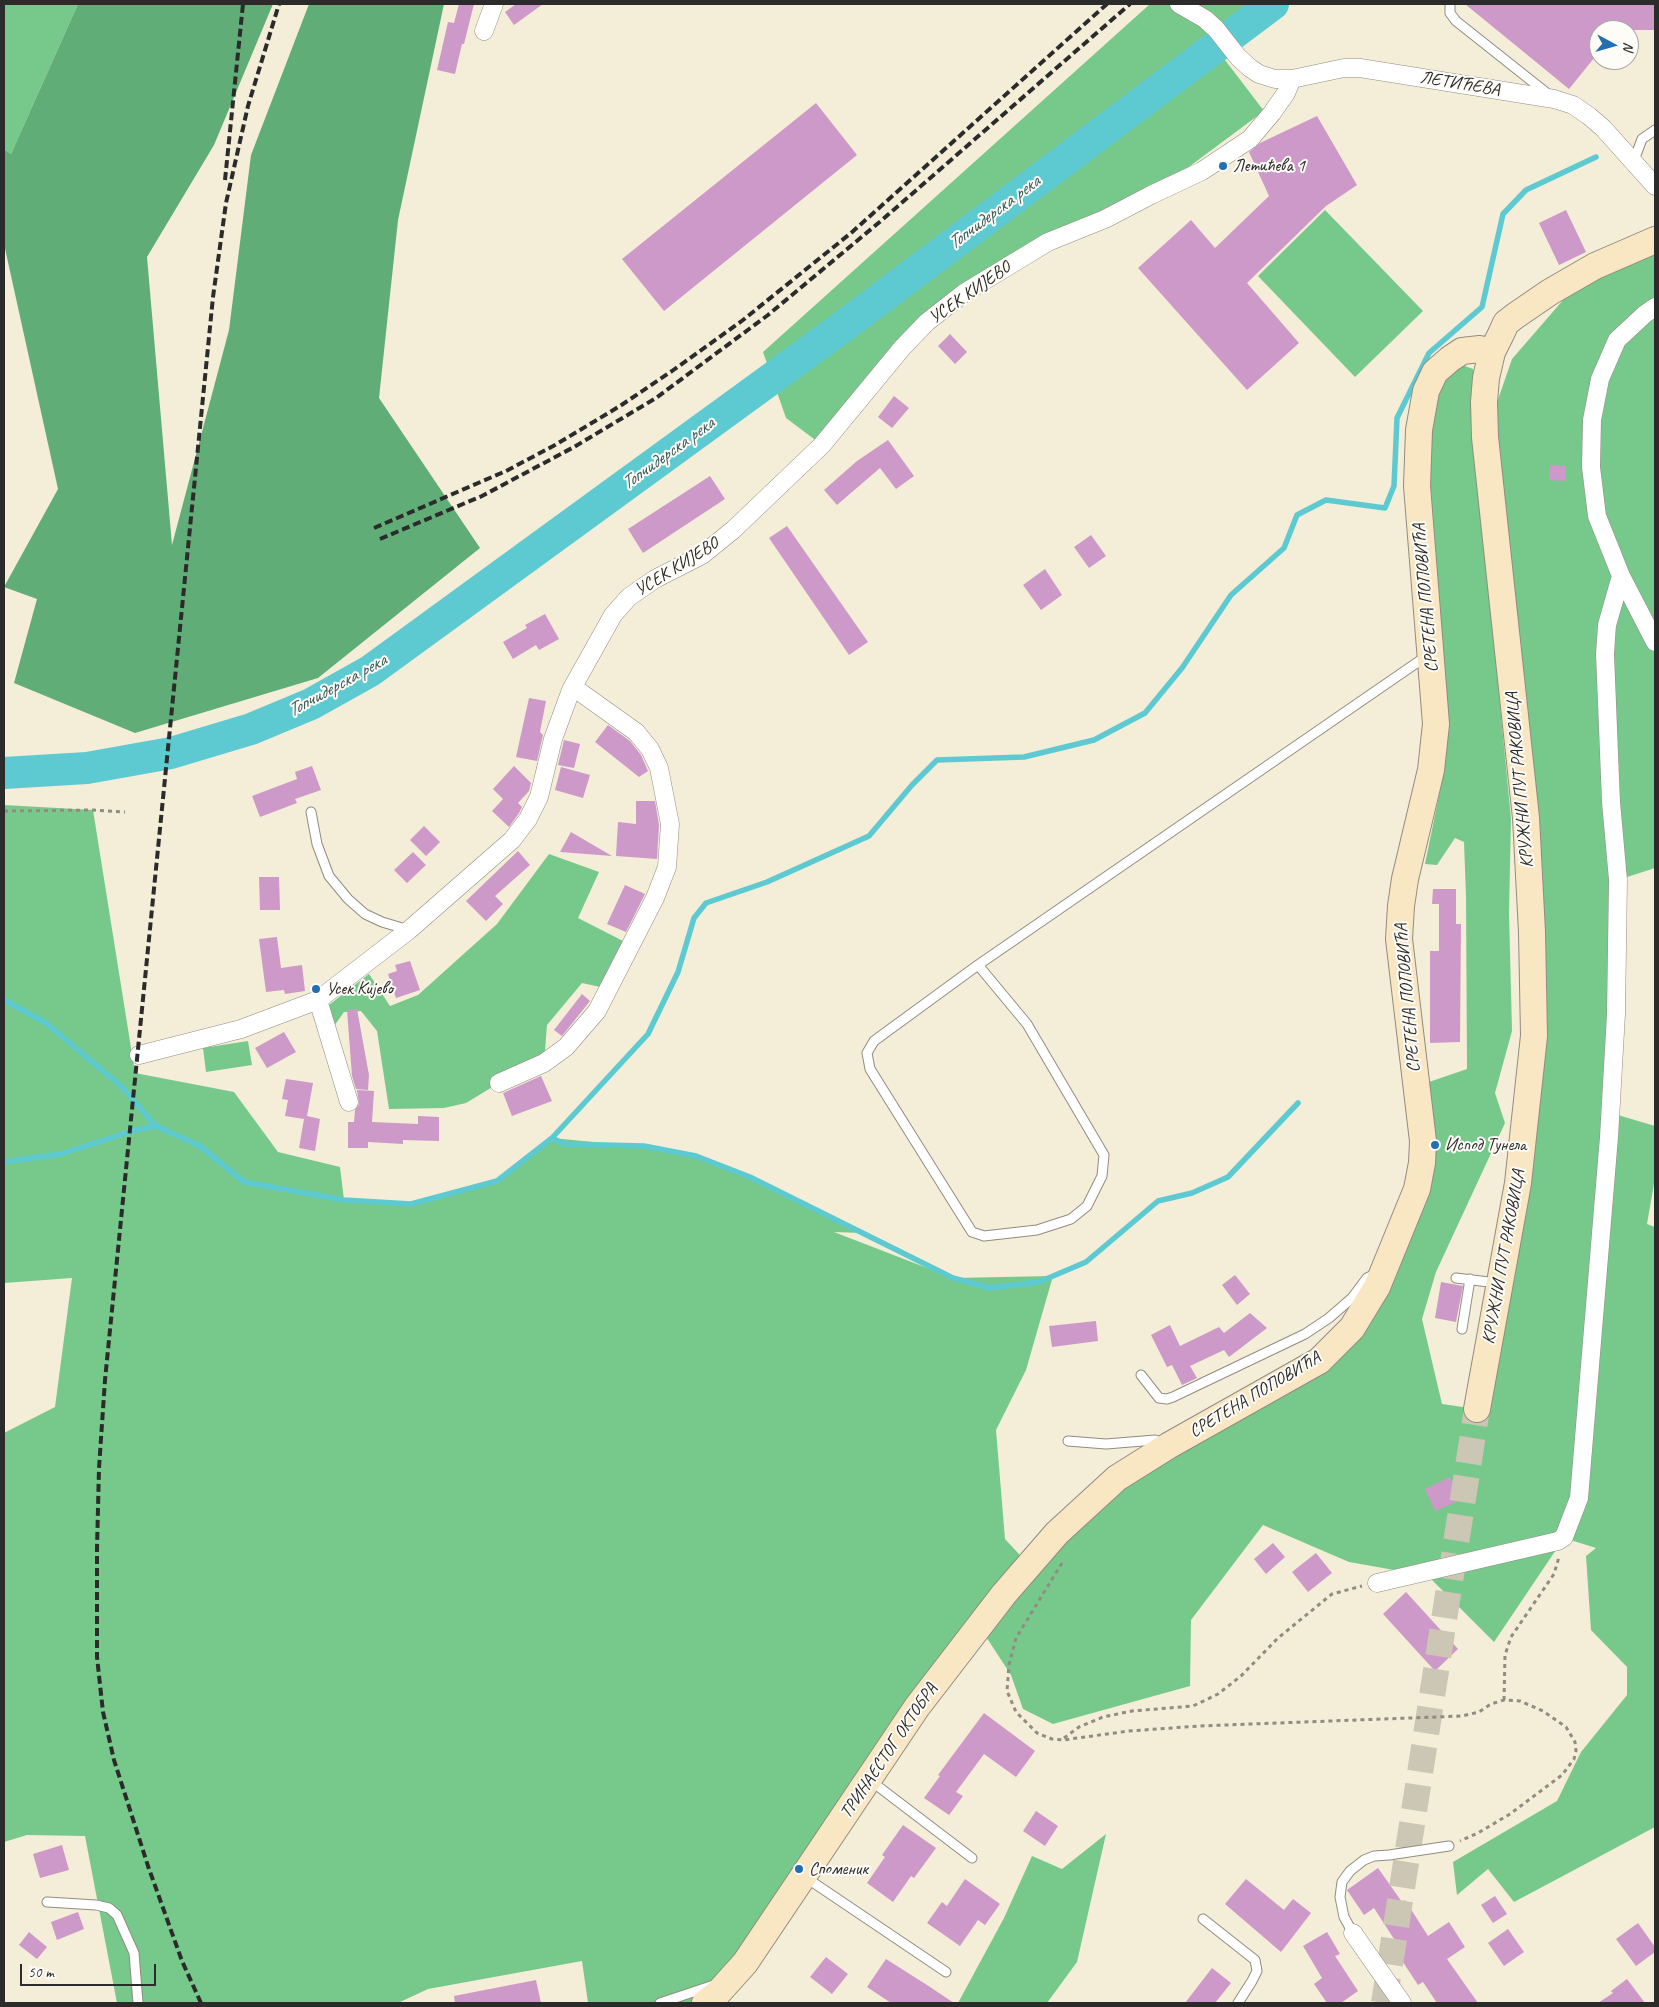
<!DOCTYPE html>
<html>
<head>
<meta charset="utf-8">
<style>
  body { margin:0 }
  #map { position:relative; width:1659px; height:2007px; overflow:hidden; background:#f4edd8; font-family:Caveat,sans-serif }
  canvas { display:block }
  .frame { position:absolute; inset:0; border:5px solid #2b2b2b; pointer-events:none }
  .north { position:absolute; left:1589px; top:20px; width:50px; height:50px; box-sizing:border-box; background:#fdfcf7; border:1px solid #a9a8a5; border-radius:50%; rotate:96deg; font-size:14px; font-weight:700; line-height:20px; text-align:center; color:#2b2b2b }
  .north::after { content:''; display:block; margin:auto; width:18px; height:22px; background:#1f6fb2; clip-path:polygon(50% 0,100% 100%,50% 72%,0 100%) }
  .scale { position:absolute; left:20px; top:1964px; width:136px; height:22px; box-sizing:border-box; border:2px solid #2b2b2b; border-top:0; padding-left:6px; font-size:15px; line-height:18px; white-space:nowrap; color:#2b2b2b; -webkit-text-stroke:4px #fdfcf7; paint-order:stroke }
</style>
</head>
<body>
<div id="map">
<canvas width="1659" height="2007"></canvas>
<div class="frame"></div>
<div class="north">N</div>
<div class="scale">50 m</div>
</div>
<script>
const c = document.querySelector('canvas').getContext('2d');
c.lineJoin = 'round';
function fillPath(path, color) { c.fillStyle = color; c.fill(path, 'evenodd'); }
const shape = rows => new Path2D(rows.map(r => 'M' + r).join(''));
function trace(path, color, width, dash) { c.strokeStyle = color; c.lineWidth = width; c.lineCap = dash ? 'butt' : 'round'; c.setLineDash(dash || []); c.stroke(path); }
function label(font, color, halo, rows, align = 'center') {
  c.font = font + ' Caveat,sans-serif'; c.lineWidth = 4; c.setLineDash([]); c.textBaseline = 'middle'; c.strokeStyle = halo; c.fillStyle = color; for (const [text, x, y, turn = 0] of rows) {
    c.save(); c.translate(x, y); c.rotate((+turn || 0) * Math.PI / 180); c.textAlign = isNaN(turn) ? turn : align; if (halo) c.strokeText(text, 0, 0); c.fillText(text, 0, 0); c.restore();
  }
}
const green = shape([
  [4,4,78,4,11,154,4,149],
  [1150,4,1263,4,1212,43,1264,111,1151,195,1048,242,927,322,822,445,786,418,763,352],
  [1325,210,1423,311,1355,377,1258,276],
  [1655,248,1655,868,1618,880,1611,1113,1655,1126,1655,1178,1647,1224,1655,1227,1655,1827,1514,1902,1488,1869,1457,1895,1453,1862,1557,1801,1581,1752,1627,1695,1627,1667,1591,1630,1586,1556,1596,1548,1564,1538,1494,1642,1428,1576,1349,1562,1263,1525,1191,1620,1190,1686,1053,1724,1023,1709,1011,1675,979,1626,705,2003,588,2003,582,1961,428,1989,398,2003,117,2003,85,1836,27,1835,4,1842,4,1433,55,1407,72,1278,4,1283,4,805,93,810,135,1073,234,1092,278,1152,340,1167,344,1200,411,1204,497,1181,552,1138,625,1145,696,1156,763,1183,862,1233,834,1232,953,1278,1053,1276,1026,1370,996,1430,1005,1539,1030,1566,1085,1507,1319,1361,1417,1189,1429,1082,1467,1069,1466,896,1464,842,1455,838,1437,865,1425,864,1442,781,1440,623,1427,431,1438,393,1447,374,1454,367,1465,366,1473,369,1475,381,1473,424,1511,819,1509,913,1512,1031,1495,1093,1505,1123,1436,1272,1422,1319,1442,1404,1477,1409,1534,1036,1485,437,1512,359,1564,299,1617,265],
  [549,854,599,872,578,918,627,943,605,988,582,983,547,1025,544,1063,499,1083,466,1103,444,1108,389,1109,377,1031,361,1011,344,1012,332,1029,325,1008,369,974,390,1006,418,995,497,924],
  [248,1041,252,1065,206,1072,203,1048],
  [1106,1834,1077,1962,1047,2003,958,2003,1004,1918,1032,1856,1062,1869]
]);
const forest = shape([
  [78,4,273,4,214,145,147,257,172,545,229,330,251,155,309,4,444,4,398,220,379,398,480,548,318,678,135,733,14,683,37,599,4,587,58,489,4,244,4,149,11,154]
]);
const stream = shape([
  [4,1000,46,1023,121,1086,156,1126],
  [1298,1103,1228,1177,1192,1193,1158,1201,1086,1262,1039,1282,990,1288,953,1278,750,1177,696,1156,644,1146,564,1144,552,1138,648,1034,678,972,694,918,706,903,767,882,869,836,912,785,937,760,1024,757,1094,740,1145,713,1182,668,1231,595,1284,548,1297,515,1326,500,1385,508,1394,486,1397,418,1429,353,1482,307,1503,214,1526,190,1596,157],
  [4,1162,61,1154,132,1131,156,1126,200,1146,244,1182,344,1200,411,1204,497,1181,552,1138]
]);
const river = shape([
  [4,773,87,768,171,753,251,729,311,704,370,671,841,328,1273,4]
]);
const building = shape([
  [459,4,474,4,464,44,462,44,455,74,437,70,448,22,454,23],
  [516,4,543,4,514,25,505,12],
  [1465,4,1655,4,1655,30,1599,30,1599,52,1569,89],
  [816,103,857,155,664,311,622,259],
  [1317,116,1357,185,1326,206,1247,283,1299,343,1247,390,1138,268,1191,220,1215,248,1269,196,1249,152,1260,143],
  [1566,210,1586,252,1559,265,1539,223],
  [950,334,967,352,955,364,938,346],
  [894,396,909,408,892,428,878,417],
  [888,440,914,476,896,489,880,468,837,505,824,490,857,461],
  [1550,465,1566,466,1565,481,1549,480],
  [710,476,725,499,643,553,628,529],
  [787,526,868,642,849,655,769,538],
  [1091,535,1106,556,1089,568,1074,547],
  [1045,569,1062,595,1041,610,1023,585],
  [545,614,559,639,539,650,536,645,513,659,503,642,527,628,525,625],
  [529,698,546,701,540,732,543,735,537,761,516,757],
  [608,725,630,741,641,755,648,771,639,777,595,742],
  [564,740,580,744,574,768,558,765],
  [312,766,321,790,295,799,297,803,260,817,252,796,297,779,295,772],
  [514,766,531,783,529,791,518,803,522,807,519,813,509,827,492,811,503,799,493,789],
  [561,767,590,775,583,798,555,790],
  [636,801,655,801,659,825,657,859,616,856,618,822,636,824],
  [424,826,440,842,426,856,410,840],
  [571,832,612,856,560,852],
  [518,851,530,865,495,896,503,904,486,921,466,901],
  [413,852,426,865,407,883,394,870],
  [259,877,279,877,280,910,260,910],
  [625,885,645,894,626,932,607,924],
  [1433,889,1456,889,1456,924,1461,924,1460,1042,1430,1043,1430,951,1439,951,1439,904,1432,904],
  [277,937,281,968,302,965,305,991,285,994,284,990,266,992,259,939],
  [410,961,420,990,396,998,388,974,397,971,395,965],
  [582,994,590,1001,562,1036,554,1030],
  [357,1009,369,1075,368,1090,356,1089,352,1076,347,1010],
  [284,1032,296,1052,267,1068,255,1048],
  [541,1076,552,1101,512,1116,503,1093],
  [286,1079,313,1083,307,1116,320,1119,315,1151,299,1148,304,1119,285,1116,288,1100,282,1099],
  [357,1090,374,1091,372,1122,418,1124,418,1116,439,1117,439,1141,403,1140,403,1144,368,1142,368,1148,348,1148,348,1122,354,1122,355,1110,359,1104],
  [1235,1275,1250,1294,1237,1305,1222,1285],
  [1441,1282,1463,1286,1456,1322,1435,1318],
  [1250,1313,1267,1328,1229,1357,1224,1350,1190,1366,1197,1378,1182,1385,1172,1365,1167,1367,1151,1335,1170,1325,1180,1346,1219,1327,1224,1333],
  [1096,1321,1098,1341,1052,1347,1049,1326],
  [1450,1477,1461,1500,1435,1511,1425,1489],
  [1273,1543,1285,1557,1266,1574,1254,1559],
  [1316,1553,1332,1573,1308,1592,1292,1572],
  [1406,1592,1458,1649,1435,1671,1383,1614],
  [984,1713,1035,1751,1016,1777,984,1754,956,1792,963,1796,949,1815,924,1798,940,1776,938,1775],
  [1036,1811,1058,1826,1045,1846,1023,1831],
  [903,1825,936,1848,914,1878,911,1876,893,1902,867,1883,885,1857,882,1855],
  [62,1845,69,1870,40,1878,33,1854],
  [1378,1868,1402,1902,1405,1900,1428,1936,1449,1922,1465,1947,1447,1959,1478,2003,1437,2003,1423,1982,1418,1985,1399,1956,1403,1953,1374,1908,1364,1915,1347,1890],
  [965,1879,1000,1904,985,1925,978,1920,960,1946,927,1923,942,1902,947,1906],
  [1246,1879,1284,1910,1293,1899,1311,1913,1281,1952,1225,1904],
  [1495,1896,1507,1914,1493,1923,1481,1905],
  [78,1912,84,1929,57,1940,51,1922],
  [1638,1923,1655,1947,1655,1952,1636,1966,1616,1939],
  [1508,1929,1524,1952,1504,1966,1488,1943],
  [29,1932,47,1947,37,1959,19,1945],
  [1327,1932,1340,1954,1335,1956,1358,1991,1341,2003,1327,2003,1314,1984,1322,1978,1303,1946],
  [826,1957,848,1974,832,1994,810,1977],
  [886,1959,927,1985,954,2003,891,2003,867,1987],
  [1212,1968,1231,1983,1215,2003,1185,2003],
  [1627,1979,1645,2003,1598,2003,1613,1993,1611,1991],
  [536,1980,541,2003,455,2003,454,1996]
]);
const secondaryTunnel = shape([
  [1384,2003,1477,1409]
]);
const path = shape([
  [4,811,93,810,125,812],
  [1062,1563,1016,1638,1009,1665,1007,1691,1016,1712,1037,1733,1052,1739,1063,1740,1129,1731,1199,1726,1462,1716,1479,1712,1491,1704,1504,1700,1520,1701,1543,1711,1566,1727,1575,1742,1576,1751,1574,1759,1562,1775,1510,1814,1478,1833,1460,1841],
  [1504,1700,1505,1655,1511,1637,1554,1574,1559,1557],
  [1064,1738,1079,1727,1103,1717,1132,1711,1193,1706,1218,1694,1241,1676,1278,1638,1332,1594,1362,1586]
]);
const lane = shape([
  [1450,4,1450,13,1456,21,1548,94],
  [1633,163,1642,139,1655,130],
  [311,812,317,844,329,876,348,899,365,914,382,922,409,930],
  [978,965,1027,1024,1104,1155,1102,1176,1087,1206,1071,1219,1037,1230,984,1236,972,1232,870,1069,867,1053,874,1041,978,965,1428,655],
  [1456,1278,1497,1283],
  [1462,1329,1470,1279],
  [1141,1375,1159,1398,1167,1399,1173,1397,1305,1334,1329,1318,1352,1298,1367,1278,1375,1274],
  [1068,1441,1106,1444,1155,1440,1164,1443],
  [871,1781,972,1858],
  [805,1877,946,1972],
  [47,1902,96,1905,109,1908,117,1915,134,1953,138,2003],
  [1203,1919,1255,1960,1257,1971,1252,1981,1238,2003],
  [1353,1933,1344,1917,1340,1897,1342,1882,1350,1871,1364,1860,1374,1856,1389,1855,1449,1846],
  [660,2003,714,1985]
]);
const street = shape([
  [1179,4,1205,19,1216,29,1238,57,1250,68,1259,74,1275,79,1292,79,1344,68,1360,68,1554,99,1573,105,1589,116,1603,128,1655,186],
  [484,31,494,4],
  [1655,307,1645,314,1617,340,1600,379,1592,420,1591,467,1597,516,1621,576,1655,642],
  [318,1000,349,1102],
  [139,1055,241,1029,318,1000,409,930,512,840,528,819,539,797,553,739,571,690,613,615,629,597,655,579,702,555,733,530,822,445,902,348,927,322,964,293,1048,242,1105,219,1151,195,1202,171,1250,139,1272,113,1286,93,1292,79],
  [499,1083,544,1063,566,1047,597,1011,655,898,667,867,670,824,659,768,650,749,636,732,573,687],
  [1377,1583,1558,1541,1564,1537,1579,1498,1609,1137,1616,1014,1618,880,1611,802,1605,654,1607,625,1621,576],
  [1353,1933,1402,2003]
]);
const secondary = shape([
  [1477,1409,1518,1183,1534,1036,1532,932,1526,818,1485,437,1484,402,1486,378,1492,352,1501,334,1506,323,1515,316,1550,292,1595,266,1655,240],
  [705,2003,718,1993,745,1963,917,1707,1004,1594,1057,1533,1117,1478,1168,1446,1319,1361,1352,1328,1377,1287,1417,1189,1422,1163,1423,1141,1399,939,1401,906,1405,879,1431,770,1436,724,1417,486,1419,430,1426,391,1435,372,1450,359,1462,351,1480,349,1492,352]
]);
const rail = shape([
  [225,180,243,4],
  [374,528,506,471,555,445,620,406,672,371,743,320,851,233,1107,4],
  [380,539,482,496,574,447,656,398,768,315,882,220,1130,4],
  [201,2003,182,1961,148,1866,114,1760,103,1712,97,1657,97,1548,99,1468,105,1380,213,297,226,203,248,106,279,4]
]);
const markers = [
  [1223,166,5,"#1f6fb2"],
  [316,989,5,"#1f6fb2"],
  [1435,1145,5,"#1f6fb2"],
  [799,1869,5,"#1f6fb2"]
];
const streetNames = [
  ["ЛЕТИЋЕВА",1460,84,9],
  ["УСЕК КИЈЕВО",970,293,-35],
  ["УСЕК КИЈЕВО",677,567,-32],
  ["СРЕТЕНА ПОПОВИЋА",1426,598,-95],
  ["КРУЖНИ ПУТ РАКОВИЦА",1520,780,-95],
  ["СРЕТЕНА ПОПОВИЋА",1408,998,-95],
  ["КРУЖНИ ПУТ РАКОВИЦА",1504,1257,-80],
  ["СРЕТЕНА ПОПОВИЋА",1255,1395,-31],
  ["ТРИНАЕСТОГ ОКТОБРА",889,1751,-56]
];
const poiNames = [
  ["Летићева 1",1233,166],
  ["Усек Кијево",326,989],
  ["Испод Тунела",1445,1145],
  ["Споменик",809,1869]
];
const waterNames = [
  ["Топчидерска река",994,213,-37],
  ["Топчидерска река",668,454,-36],
  ["Топчидерска река",337,686,-29]
];
fillPath(green, '#77c98b');
fillPath(forest, '#61ad77');
trace(stream, '#5dcad2', 5.5);
trace(river, '#5dcad2', 32);
fillPath(building, '#cd99c8');
trace(secondaryTunnel, '#ccc6b5', 26, [26, 13]);
trace(lane, '#908c82', 11);
trace(street, '#908c82', 19);
trace(secondary, '#908c82', 28);
trace(path, '#908c82', 3, [4, 4]);
trace(lane, '#fff', 9);
trace(street, '#fff', 18);
trace(secondary, '#f9e7c3', 26);
trace(rail, '#2b2b2b', 4, [8, 4]);
for (const [x, y, r, color] of markers) { const dot = new Path2D(); dot.arc(x, y, r, 0, 2 * Math.PI); c.fillStyle = color; c.fill(dot); trace(dot, '#fdfcf7', 2); }
label('18px', '#2b2b2b', '#fdfcf7', streetNames);
label('18px', '#2b2b2b', '#fdfcf7', poiNames, 'left');
label('italic 19px', '#3a5b5d', '#fdfcf7', waterNames);
</script>
</body>
</html>
